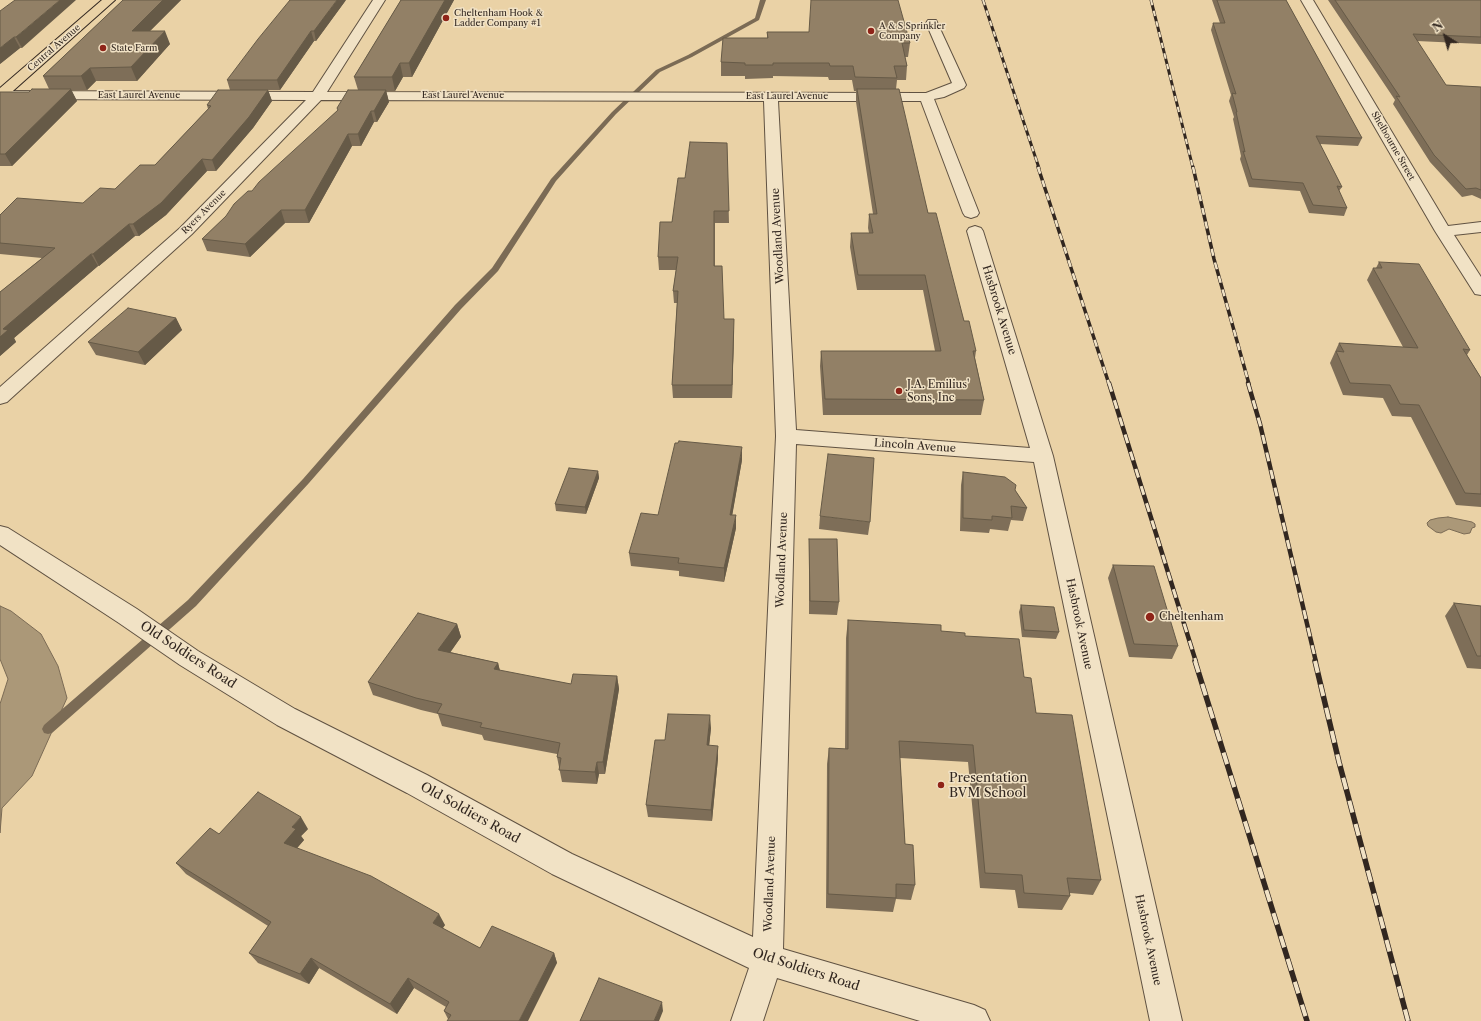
<!DOCTYPE html>
<html>
<head>
<meta charset="utf-8">
<style>
  body { margin:0 }
  #map { position:relative; width:1481px; height:1021px; overflow:hidden; background:#ead2a6; font-family:"Libre Caslon Text",serif }
  canvas { display:block }
  .north { position:absolute; left:1425px; top:16px; width:40px; height:40px; -webkit-text-stroke:3px #f1e2c5; paint-order:stroke; rotate:323deg; font-size:11px; font-weight:700; line-height:16px; text-align:center; color:#322720 }
  .north::after { content:''; display:block; margin:auto; width:14px; height:18px; background:#322720; clip-path:polygon(50% 0,100% 100%,50% 72%,0 100%) }
</style>
</head>
<body>
<div id="map">
<canvas width="1481" height="1021"></canvas>
<div class="north">N</div>
</div>
<script>
const c = document.querySelector('canvas').getContext('2d');
c.lineJoin = 'round';
function fillPath(path, color) { c.fillStyle = color; c.fill(path, 'evenodd'); }
const shape = rows => new Path2D(rows.map(r => 'M' + r).join(''));
function trace(path, color, width, dash) { c.strokeStyle = color; c.lineWidth = width; c.lineCap = dash ? 'butt' : 'round'; c.setLineDash(dash || []); c.stroke(path); }
function label(font, color, halo, rows, align = 'center') {
  c.font = font + ' "Libre Caslon Text",serif'; c.lineWidth = 3; c.setLineDash([]); c.textBaseline = 'middle'; c.strokeStyle = halo; c.fillStyle = color; for (const [text, x, y, turn = 0] of rows) {
    c.save(); c.translate(x, y); c.rotate((+turn || 0) * Math.PI / 180); c.textAlign = isNaN(turn) ? turn : align; if (halo) c.strokeText(text, 0, 0); c.fillText(text, 0, 0); c.restore();
  }
}
const water = shape([
  [1448,517,1472,522,1475,524,1475,527,1472,528,1470,533,1464,534,1449,529,1441,533,1436,532,1428,526,1427,523,1430,520,1438,518,1448,517],
  [0,606,11,611,41,634,58,666,67,698,32,776,2,808,0,833,0,704,8,679,0,659,0,606]
]);
const stream = shape([
  [760,0,766,0,759,20,692,57,660,72,616,114,556,181,498,271,461,309,309,483,196,606,52,733,48,734,44,733,42,729,44,725,188,600,303,479,455,305,492,268,551,179,612,112,656,70,688,55,755,18,760,0]
]);
const minor = shape([
  [373,0,385,0,327,92,926,93,952,83,926,23,928,20,936,20,966,85,964,88,944,97,934,99,979,213,977,216,971,218,965,216,963,213,921,101,778,101,796,430,1030,448,967,231,969,228,975,226,981,228,983,231,1053,456,1182,1021,1150,1021,1034,462,796,444,783,949,974,1005,985,1010,990,1021,920,1021,777,978,763,1021,731,1021,749,968,552,874,407,793,277,725,180,665,119,623,0,545,0,526,8,528,137,609,198,651,295,709,427,775,572,854,753,937,776,436,764,101,321,100,192,234,7,402,0,404,0,387,180,228,306,100,0,99,0,91,313,92,373,0],
  [1301,0,1313,0,1448,226,1481,222,1481,232,1454,235,1481,277,1481,295,1475,294,1435,231,1301,0]
]);
const major = shape([
  [102,0,115,0,5,98,0,99,0,88,102,0]
]);
const railFar3 = shape([
  [983,0,1039,168],
  [1151,0,1193,168]
]);
const railFar2 = shape([
  [1038,167,1109,384],
  [1193,167,1214,259,1249,384]
]);
const railFar1 = shape([
  [1109,383,1196,662],
  [1248,383,1260,424,1316,662]
]);
const rail = shape([
  [1195,661,1307,1021],
  [1315,661,1339,762,1408,1021]
]);
const wall = shape([
  [15,0,22,48,20,48,0,64],
  [123,0,181,0,150,31,170,44,137,81,96,81,87,90,71,90,77,101,12,166,0,166,0,92,29,92,49,89,43,76],
  [346,0,316,41,314,41,280,90,230,90,227,80],
  [401,0,454,0,412,77,403,77,395,91,386,91,389,102,377,122,374,122,361,146,352,146,309,223,285,223,250,257,207,251,202,239,338,110,337,108,358,90,354,77],
  [1212,0,1286,0,1362,138,1358,146,1320,144,1342,187,1339,191,1347,208,1344,216,1309,213,1300,191,1249,187,1240,159,1241,156,1233,119,1234,117,1229,101,1231,95,1211,30,1213,23,1220,23],
  [1328,0,1481,0,1481,44,1417,41,1446,85,1481,87,1481,199,1472,195,1462,197,1430,162,1393,104,1395,100],
  [767,32,910,43,908,57,905,57,907,66,906,80,897,80,896,89,928,213,964,321,976,351,975,358,984,400,981,415,823,415,820,366,821,351,935,351,923,290,857,290,850,247,851,233,869,233,868,228,869,214,873,214,856,102,856,91,854,91,852,80,829,80,828,77,773,76,773,78,745,79,745,76,721,76,721,62,767,38],
  [268,90,272,101,253,128,216,171,207,171,166,215,139,236,135,236,99,266,98,266,14,338,16,342,0,356,0,292,42,258,0,254,0,215,83,203,115,189,155,165,208,109,207,105],
  [727,143,729,223,715,223,715,266,724,319,734,332,732,398,673,398,672,385,677,303,674,303,673,291,676,270,659,270,658,257,672,222,685,178],
  [1379,262,1470,350,1467,355,1481,378,1481,507,1456,505,1411,417,1392,416,1383,398,1343,395,1330,363,1339,343,1403,347,1367,280,1373,268,1376,268],
  [176,318,182,330,145,365,96,355,88,342],
  [742,460,732,515,736,528,724,582,679,576,679,571,631,566,629,553,658,515],
  [598,471,599,478,586,514,556,511,555,504],
  [963,472,1015,490,1027,508,1023,521,1011,520,1008,531,990,529,989,533,960,531,961,485],
  [820,516,870,522,868,535,819,529],
  [809,539,839,602,837,615,809,614],
  [1113,565,1178,646,1172,659,1129,657,1108,578],
  [1454,603,1481,606,1481,669,1467,668,1445,616],
  [1021,605,1059,632,1056,639,1022,637,1019,612],
  [848,620,941,631,965,636,1024,677,1036,713,1101,880,1093,895,1070,893,1070,896,1062,910,1018,908,1015,890,980,888,968,762,900,758,905,844,915,885,911,900,896,899,893,912,826,908,827,764,829,748,845,749,846,638],
  [457,624,461,637,450,652,498,663,500,671,571,684,617,676,619,689,605,774,599,774,597,784,562,782,557,757,557,754,484,740,482,735,442,726,438,714,421,710,373,695,368,682],
  [711,728,709,745,718,758,712,821,648,817,646,805,665,740],
  [308,829,301,836,304,840,297,848,445,925,442,928,480,948,554,953,557,963,448,1019,444,1011,446,1007,414,988,397,1014,319,968,309,984,258,963,249,953,268,926,186,874,176,863]
]);
const shadedWall = shape([
  [60,0,76,0,22,48,16,37],
  [163,0,181,0,137,44,132,31],
  [337,0,346,0,316,41,314,31],
  [445,0,454,0,412,77,409,63],
  [165,31,170,44,137,81,131,67],
  [311,31,314,41,280,90,277,80],
  [14,37,20,48,0,64,0,48],
  [400,63,403,77,395,91,392,77],
  [90,68,96,81,87,90,81,76],
  [71,89,77,101,12,166,5,154],
  [268,90,272,101,253,128,216,171,212,160],
  [386,90,389,102,377,122,374,111],
  [371,111,374,122,361,146,358,134],
  [348,134,352,146,309,223,305,210],
  [202,159,207,171,166,215,139,236,133,224],
  [281,210,285,223,250,257,245,244],
  [129,224,135,236,99,266,93,254],
  [91,254,98,266,14,338,16,342,0,356,0,337,3,329],
  [176,318,182,330,145,365,138,352],
  [734,319,734,332,732,398,732,385],
  [742,447,742,460,730,528,730,515],
  [598,471,599,478,586,514,585,507],
  [736,515,736,528,724,582,724,568],
  [457,624,461,637,443,663,438,650],
  [498,663,501,675,494,669],
  [617,676,619,689,605,774,603,762],
  [710,715,711,728,708,757,707,745],
  [718,746,718,758,712,821,711,810],
  [597,762,599,774,597,784,595,772],
  [301,817,308,829,301,836,304,840,292,854,284,843,292,827],
  [439,914,445,925,439,934,433,923],
  [554,953,557,963,528,1021,519,1021],
  [311,958,319,968,309,984,300,974],
  [408,978,414,988,397,1014,390,1004],
  [662,1002,663,1011,659,1021,654,1021]
]);
const building = shape([
  [15,0,60,0,16,37,14,37,0,48,0,11,15,0],
  [123,0,163,0,132,31,165,31,131,67,90,68,81,76,43,76,123,0],
  [290,0,337,0,314,31,311,31,277,80,227,80,258,39,290,0],
  [401,0,445,0,409,63,400,63,392,77,354,77,401,0],
  [811,0,898,0,910,43,902,43,907,66,894,66,897,78,855,77,853,66,830,66,829,63,773,63,773,65,745,65,745,63,721,62,723,38,768,38,767,32,809,32,811,0],
  [1217,0,1286,0,1362,138,1316,136,1342,187,1337,186,1347,208,1313,205,1303,183,1252,179,1243,151,1245,152,1236,112,1237,112,1232,93,1236,94,1213,23,1225,23,1217,0],
  [1335,0,1481,0,1481,37,1413,34,1446,85,1481,87,1481,190,1476,188,1466,189,1434,155,1396,96,1400,97,1335,0],
  [32,89,71,89,5,154,0,154,0,92,29,92,32,89],
  [857,89,899,89,928,213,936,213,964,321,969,321,976,351,973,351,984,400,825,399,821,351,941,351,925,275,858,275,851,233,873,233,869,214,877,214,857,89],
  [218,90,268,90,249,117,212,160,202,159,161,203,133,224,129,224,93,254,91,254,3,329,8,330,0,337,0,292,55,248,0,243,0,215,17,198,83,203,100,188,115,189,140,165,155,165,211,106,207,105,218,90],
  [348,90,386,90,374,111,371,111,358,134,348,134,305,210,281,210,245,244,202,239,226,216,234,204,248,191,252,191,259,182,338,110,337,108,348,90],
  [690,142,727,143,729,211,714,211,714,266,722,266,724,319,734,319,732,385,672,385,678,291,673,291,678,257,658,257,660,222,672,222,678,178,685,178,690,142],
  [1379,262,1419,264,1470,350,1463,349,1481,378,1481,494,1465,493,1419,405,1400,404,1390,385,1350,383,1336,351,1344,352,1339,343,1418,348,1373,268,1382,268,1379,262],
  [128,308,176,318,138,352,88,342,128,308],
  [679,441,742,447,730,515,736,515,724,568,678,563,679,558,629,553,641,513,658,515,675,443,678,443,679,441],
  [828,454,874,458,870,522,820,516,828,454],
  [569,468,598,471,585,507,555,504,569,468],
  [963,472,1005,477,1016,485,1015,490,1027,508,1011,506,1012,518,992,516,992,520,963,518,963,472],
  [809,539,837,539,839,602,810,601,809,539],
  [1113,565,1154,566,1178,646,1134,644,1113,565],
  [1454,603,1481,606,1481,656,1477,656,1454,603],
  [1021,605,1054,607,1059,632,1024,630,1021,605],
  [418,613,457,624,438,650,498,663,494,669,571,684,573,674,617,676,603,762,597,762,595,772,559,770,561,758,557,757,560,743,480,727,482,723,437,713,442,704,416,698,368,682,418,613],
  [848,620,941,625,941,631,965,633,965,636,1019,639,1024,677,1031,678,1036,713,1072,715,1101,880,1067,878,1070,896,1024,893,1022,875,985,873,973,745,899,741,905,844,913,845,915,885,896,884,896,898,828,894,829,748,848,749,848,620],
  [668,714,710,715,707,745,718,746,711,810,646,805,655,740,665,740,668,714],
  [258,792,301,817,292,827,296,829,284,843,371,876,439,914,433,923,480,948,492,926,554,953,519,1021,447,1021,451,1015,444,1011,449,1002,408,978,390,1004,311,958,300,974,249,953,271,922,176,863,210,828,219,834,258,792],
  [599,978,662,1002,654,1021,580,1021,599,978]
]);
const markers = [
  [446,18,4,"#8f2418"],
  [871,31,4,"#8f2418"],
  [103,48,4,"#8f2418"],
  [899,391,4,"#8f2418"],
  [1150,617,5,"#8f2418"],
  [941,785,4,"#8f2418"]
];
const farPoinames = [
  ["Cheltenham Hook &",454,13],
  ["Ladder Company #1",454,23],
  ["A & S Sprinkler",879,26],
  ["Company",879,36],
  ["State Farm",111,48]
];
const farStreetnames = [
  ["Central Avenue",54,48,-41],
  ["East Laurel Avenue",139,95],
  ["East Laurel Avenue",463,95],
  ["East Laurel Avenue",787,96],
  ["Shelbourne Street",1393,146,60],
  ["Ryers Avenue",204,212,-45]
];
const streetNames = [
  ["Woodland Avenue",778,236,-93],
  ["Hasbrook Avenue",999,310,73],
  ["Lincoln Avenue",915,446,4],
  ["Woodland Avenue",782,560,-88],
  ["Hasbrook Avenue",1079,624,78],
  ["Woodland Avenue",770,884,-88],
  ["Hasbrook Avenue",1148,940,78]
];
const poiNames = [
  ["J.A. Emilius'",907,385],
  ["Sons, Inc",907,398],
  ["Cheltenham",1159,617]
];
const nearStreetnames = [
  ["Old Soldiers Road",188,655,33],
  ["Old Soldiers Road",470,813,29],
  ["Old Soldiers Road",806,970,18]
];
const nearPoinames = [
  ["Presentation",949,778],
  ["BVM School",949,793]
];
fillPath(water, '#ab9878');
trace(water, '#7b6b55', 1);
fillPath(stream, '#7b6b55');
trace(minor, '#605242', 2);
trace(major, '#322720', 2);
fillPath(minor, '#f1e2c5');
fillPath(major, '#ead2a6');
trace(railFar3, '#322720', 3);
trace(railFar2, '#322720', 3.5);
trace(railFar1, '#322720', 4.5);
trace(rail, '#322720', 5.5);
trace(railFar3, '#f1e2c5', 2, [5.5]);
trace(railFar2, '#f1e2c5', 2.5, [7]);
trace(railFar1, '#f1e2c5', 3, [9]);
trace(rail, '#f1e2c5', 4, [12]);
fillPath(wall, '#7e6e58');
fillPath(shadedWall, '#665a47');
fillPath(building, '#928066');
trace(building, '#665a47', 1);
for (const [x, y, r, color] of markers) { const dot = new Path2D(); dot.arc(x, y, r, 0, 2 * Math.PI); c.fillStyle = color; c.fill(dot); trace(dot, '#f1e2c5', 1.5); }
label('9px', '#322720', '#f1e2c5', farPoinames, 'left');
label('9px', '#322720', '#f1e2c5', farStreetnames);
label('11px', '#322720', '#f1e2c5', streetNames);
label('11px', '#322720', '#f1e2c5', poiNames, 'left');
label('13px', '#322720', '#f1e2c5', nearStreetnames);
label('13px', '#322720', '#f1e2c5', nearPoinames, 'left');
</script>
</body>
</html>
